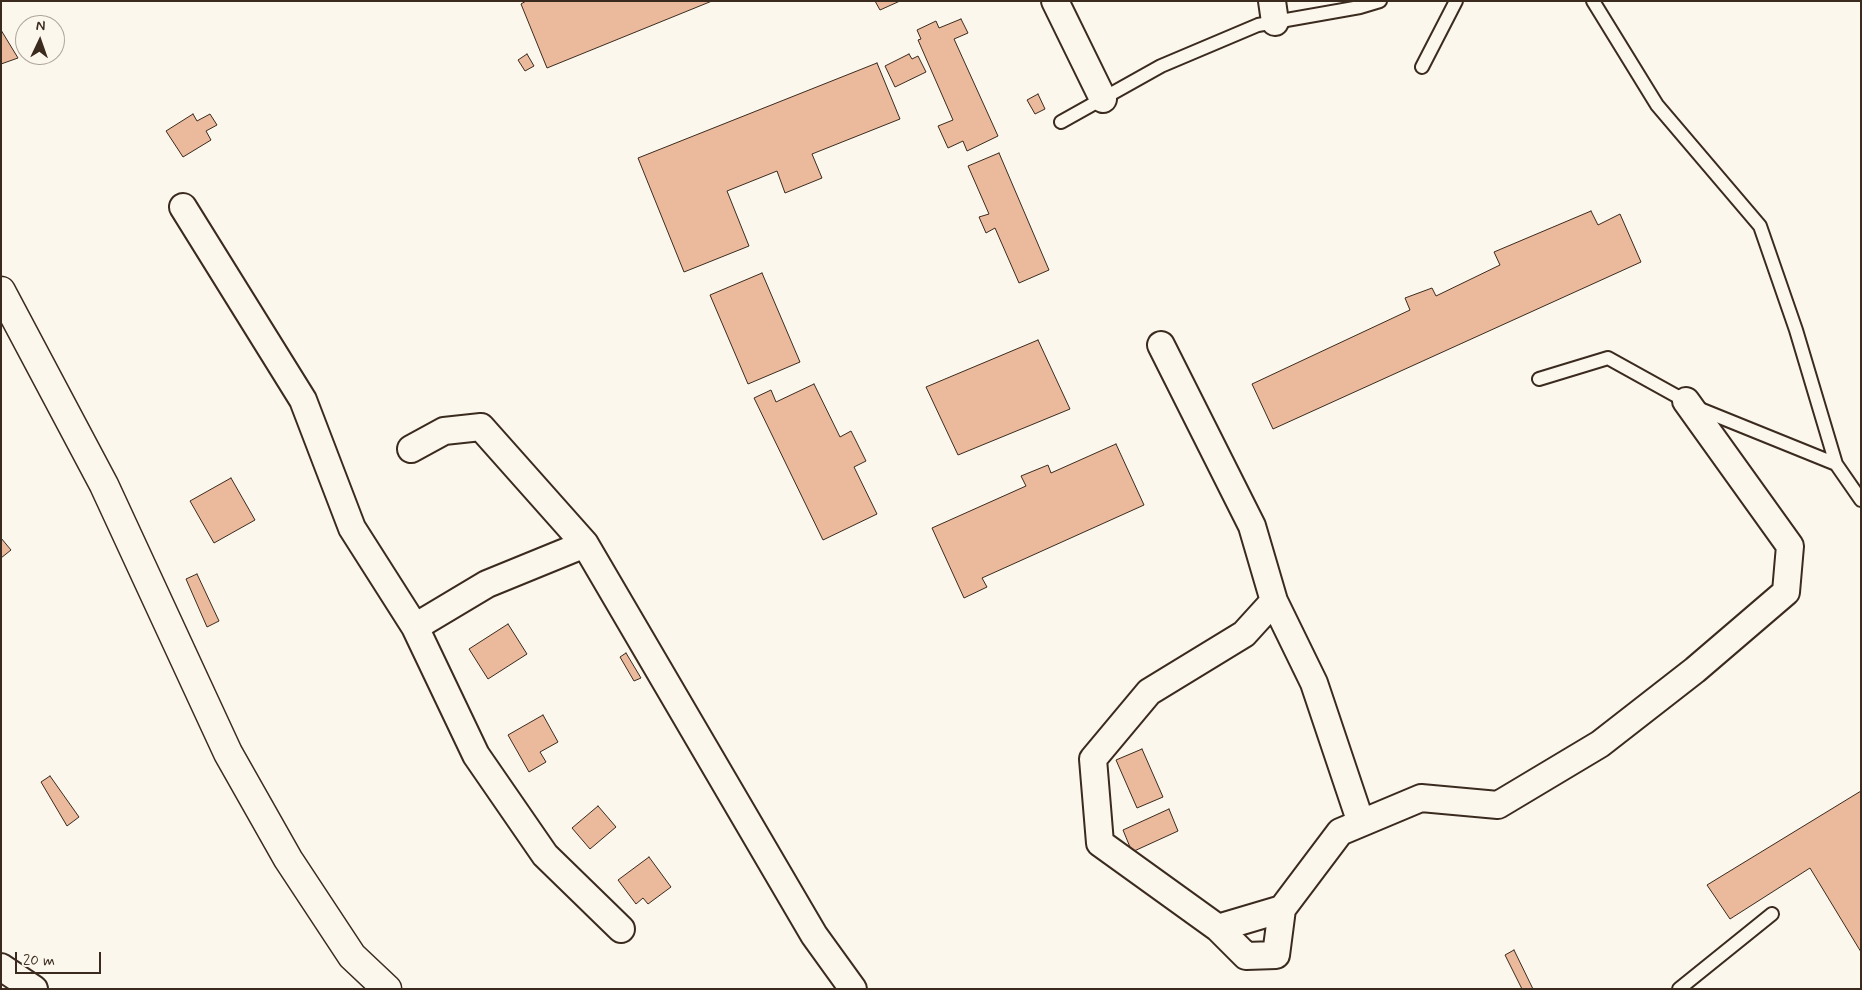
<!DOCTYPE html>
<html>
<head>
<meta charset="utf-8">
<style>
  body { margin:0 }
  #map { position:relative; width:1862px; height:990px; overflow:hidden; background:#fbf7ec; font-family:Mynerve,sans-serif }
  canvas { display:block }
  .frame { position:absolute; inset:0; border:2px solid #3b2a1e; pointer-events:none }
  .north { position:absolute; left:15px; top:15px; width:50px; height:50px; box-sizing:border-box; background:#fbf7ec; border:1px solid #aea59a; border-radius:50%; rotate:3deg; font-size:14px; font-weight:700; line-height:20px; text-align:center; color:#3b2a1e }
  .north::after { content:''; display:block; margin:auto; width:18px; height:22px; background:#3b2a1e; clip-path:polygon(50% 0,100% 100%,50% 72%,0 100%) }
  .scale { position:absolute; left:15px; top:952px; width:86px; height:22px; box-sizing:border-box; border:2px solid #3b2a1e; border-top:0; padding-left:6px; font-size:15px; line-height:18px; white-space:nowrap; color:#3b2a1e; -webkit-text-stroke:4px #fbf7ec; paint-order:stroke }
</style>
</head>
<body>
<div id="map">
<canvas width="1862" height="990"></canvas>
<div class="frame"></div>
<div class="north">N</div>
<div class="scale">20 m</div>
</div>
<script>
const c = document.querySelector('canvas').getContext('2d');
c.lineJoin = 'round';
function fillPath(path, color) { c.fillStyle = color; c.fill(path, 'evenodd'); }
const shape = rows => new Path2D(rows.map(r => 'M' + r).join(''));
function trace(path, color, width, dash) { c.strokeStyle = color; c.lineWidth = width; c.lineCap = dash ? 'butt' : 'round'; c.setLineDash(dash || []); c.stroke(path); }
const building = shape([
  [526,1,712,1,547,68,521,4,526,1],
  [875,1,900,1,880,10,875,1],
  [961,19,968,33,954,39,998,136,967,151,963,141,948,148,938,126,953,120,918,40,921,39,917,30,936,21,939,28,961,19],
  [1,30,18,58,1,64,1,30],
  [527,54,534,66,525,71,518,60,527,54],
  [909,54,912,59,918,56,926,72,895,87,885,66,909,54],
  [877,63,900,119,812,154,822,178,785,193,777,171,727,191,749,246,684,272,638,158,877,63],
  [1038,94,1045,109,1035,114,1027,100,1038,94],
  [193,114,197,121,210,114,217,125,206,131,211,140,183,157,166,131,193,114],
  [999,153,1049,270,1019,283,995,228,986,233,979,217,989,214,968,166,999,153],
  [1591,211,1598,225,1620,214,1641,262,1273,429,1252,384,1410,310,1405,298,1432,288,1436,296,1500,265,1494,252,1591,211],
  [762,273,800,362,748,384,710,295,762,273],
  [1038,340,1070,409,958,455,926,387,1038,340],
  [814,384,840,437,851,431,866,461,854,467,877,514,823,540,754,398,771,390,776,402,814,384],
  [1116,444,1144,505,982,578,987,587,964,598,932,528,1026,486,1021,476,1048,465,1051,473,1116,444],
  [231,478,255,520,214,543,190,501,231,478],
  [1,538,11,550,1,558,1,538],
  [197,574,219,621,207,627,186,579,197,574],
  [508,624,527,654,488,679,469,649,508,624],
  [626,653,641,678,634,681,620,657,626,653],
  [543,715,558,742,540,752,546,762,529,772,508,735,543,715],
  [1142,749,1163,797,1137,808,1116,760,1142,749],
  [50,776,79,817,67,826,41,782,50,776],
  [1861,791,1861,952,1810,868,1730,919,1707,885,1861,791],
  [598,806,616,827,590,849,572,828,598,806],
  [1169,809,1178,831,1132,852,1123,830,1169,809],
  [649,857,671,887,648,904,643,898,636,904,618,880,649,857],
  [1514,950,1533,989,1522,989,1505,955,1514,950]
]);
const service = shape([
  [1593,1,1657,105,1760,226,1796,330,1836,464],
  [1422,67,1456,1],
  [1061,122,1161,66,1258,25,1360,7,1380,1],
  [1539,379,1608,358,1700,409,1836,464,1861,500],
  [1679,989,1772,914]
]);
const minor = shape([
  [1055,1,1103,99],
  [1272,1,1275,22],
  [183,207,303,400,352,528,415,627],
  [1161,345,1252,526,1274,601,1244,634,1149,692,1093,759,1100,843,1218,928],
  [411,449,444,431,481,427,585,544],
  [1274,601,1314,683,1361,823],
  [1282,909,1340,832,1421,798,1498,805,1600,744,1695,670,1786,592,1790,546,1686,401],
  [1282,909,1276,955,1246,956,1218,928,1282,909],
  [621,929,545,855,476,755,415,627,487,584,585,544,814,935,853,989],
  [1,967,34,989]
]);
const secondary = shape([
  [1,291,104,485,228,753,288,859,352,956,387,989]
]);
fillPath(building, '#ebba9c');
trace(building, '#3b2a1e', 1);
trace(service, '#3b2a1e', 16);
trace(minor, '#3b2a1e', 30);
trace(secondary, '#3b2a1e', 31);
trace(service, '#fbf7ec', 12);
trace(minor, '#fbf7ec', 26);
trace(secondary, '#fbf7ec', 28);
</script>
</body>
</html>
